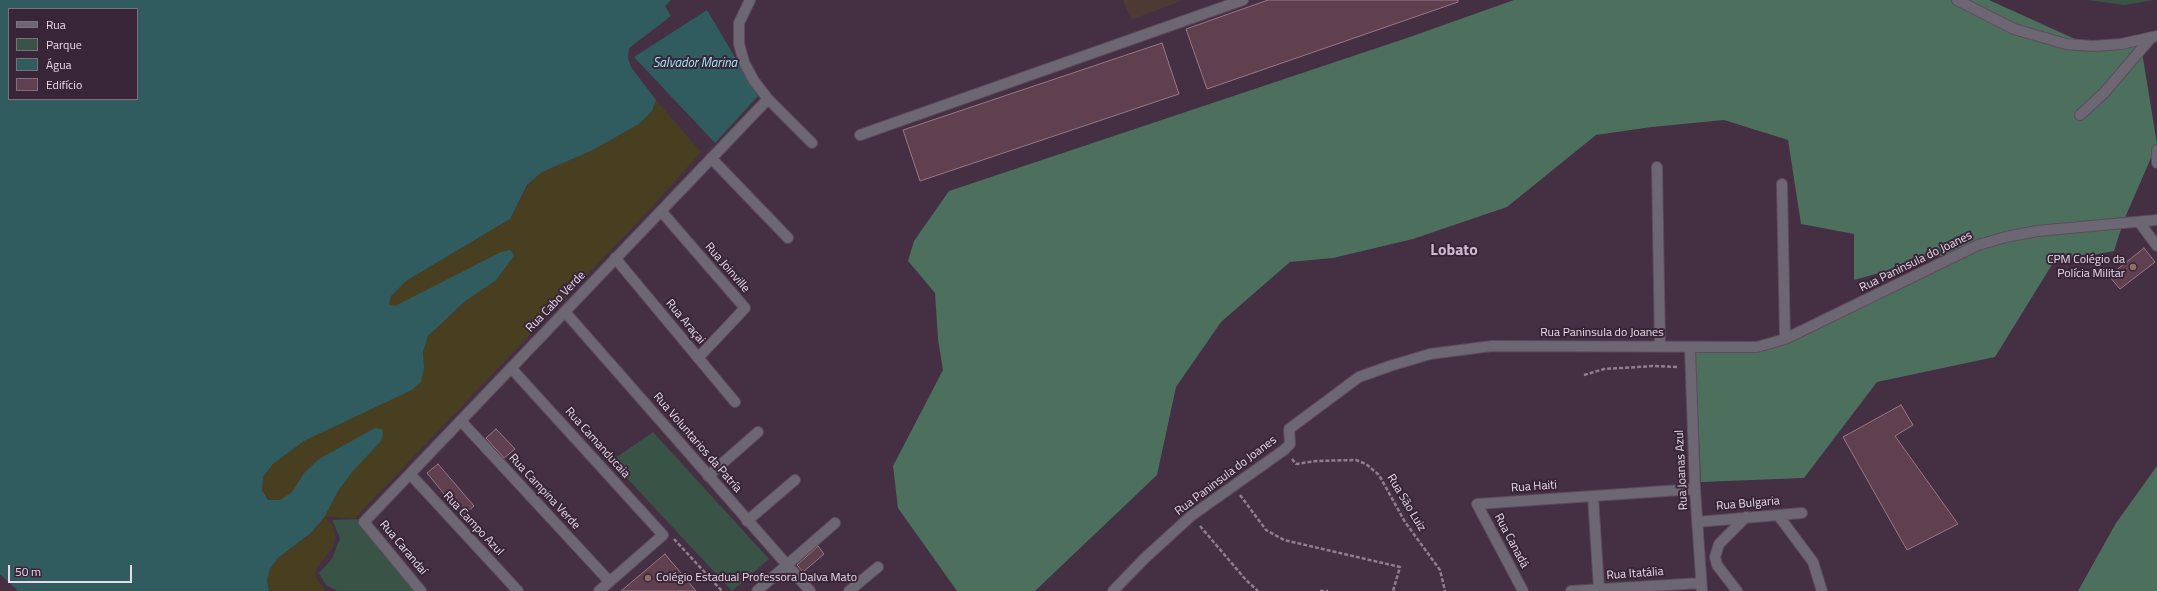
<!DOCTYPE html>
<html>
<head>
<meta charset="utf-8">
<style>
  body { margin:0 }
  #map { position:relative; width:2157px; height:591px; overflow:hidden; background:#442f43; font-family:"Titillium Web",sans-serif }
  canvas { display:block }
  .legend { position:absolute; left:8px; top:8px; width:130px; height:92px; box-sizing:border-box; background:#392538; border:1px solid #7f6e7e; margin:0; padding:5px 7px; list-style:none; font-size:12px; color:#e8dbe7 }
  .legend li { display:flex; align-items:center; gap:8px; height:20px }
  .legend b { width:20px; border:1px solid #7f6e7e }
  .scale { position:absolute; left:8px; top:565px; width:124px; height:18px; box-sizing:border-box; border:2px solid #e8dbe7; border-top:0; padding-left:5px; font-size:12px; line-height:14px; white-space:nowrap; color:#e8dbe7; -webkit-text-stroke:3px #392538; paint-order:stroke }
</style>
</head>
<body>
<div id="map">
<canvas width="2157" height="591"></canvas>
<ul class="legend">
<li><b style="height:5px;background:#6d6773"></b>Rua</li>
<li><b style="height:11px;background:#3a5347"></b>Parque</li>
<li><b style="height:11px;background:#305c60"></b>Água</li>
<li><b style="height:11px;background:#60404f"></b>Edifício</li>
</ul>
<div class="scale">50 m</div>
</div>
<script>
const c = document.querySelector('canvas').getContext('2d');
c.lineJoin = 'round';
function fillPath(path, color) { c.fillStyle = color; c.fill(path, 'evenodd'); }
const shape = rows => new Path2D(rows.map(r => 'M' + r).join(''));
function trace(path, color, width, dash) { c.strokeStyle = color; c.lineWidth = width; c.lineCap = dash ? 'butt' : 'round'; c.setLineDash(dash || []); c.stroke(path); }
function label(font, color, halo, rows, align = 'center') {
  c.font = font + ' "Titillium Web",sans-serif'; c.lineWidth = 4; c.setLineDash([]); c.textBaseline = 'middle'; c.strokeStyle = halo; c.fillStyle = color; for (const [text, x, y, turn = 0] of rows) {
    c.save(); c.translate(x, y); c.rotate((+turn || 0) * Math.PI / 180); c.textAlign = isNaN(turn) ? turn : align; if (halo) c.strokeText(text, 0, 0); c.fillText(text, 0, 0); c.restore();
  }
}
const industrial = shape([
  [1123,0,1184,0,1131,20]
]);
const green = shape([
  [2086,0,2154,0,2125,5],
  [653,432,769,559,732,591,611,461],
  [359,519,377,542,414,591,338,591,326,585,319,573,332,559,340,538,332,520]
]);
const forest = shape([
  [1514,0,1989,0,2097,49,2141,46,2157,144,2124,220,2114,251,2053,263,1995,357,1877,382,1804,478,1701,482,1695,348,1767,349,1998,240,1854,280,1854,234,1801,224,1788,140,1724,120,1652,127,1596,135,1507,207,1413,239,1333,258,1290,262,1221,322,1176,387,1157,475,1035,591,957,591,898,508,893,466,943,370,938,339,935,293,908,261,914,241,949,191,1407,38],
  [2157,466,2157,591,2078,591,2116,523]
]);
const sand = shape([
  [656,100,701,152,650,209,355,518,325,517,333,526,335,537,333,547,316,569,316,578,326,591,269,591,267,580,270,569,278,558,312,532,325,516,338,491,353,471,304,473,292,492,280,500,269,500,262,490,263,477,273,464,304,441,412,390,424,368,423,352,428,336,463,303,496,280,514,256,431,289,395,306,389,306,391,296,406,281,510,219,528,185,542,172,591,151,639,124,652,111]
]);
const water = shape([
  [0,0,671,0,665,6,671,16,629,48,628,58,631,67,656,100,652,111,639,124,591,151,542,172,527,185,510,219,406,281,391,296,389,305,395,306,501,252,510,250,513,253,514,256,496,280,463,303,428,336,423,352,424,368,421,382,412,390,304,441,273,464,263,477,262,490,268,500,280,500,292,492,304,473,319,459,375,428,382,429,383,434,381,441,353,471,338,491,325,516,312,532,278,558,270,569,267,580,269,591,18,591,0,574],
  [9,9,137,9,137,99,9,99],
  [707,10,758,96,715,143,634,57]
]);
const building = shape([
  [1268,0,1458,0,1458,2,1207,89,1186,29,1268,0],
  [1162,43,1179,94,920,181,903,130,1162,43],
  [2144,248,2155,262,2120,289,2109,276,2144,248],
  [1901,405,1913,425,1895,436,1958,524,1907,550,1843,437,1901,405],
  [496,429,515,449,504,458,486,438,496,429],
  [438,464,474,506,462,516,427,473,438,464],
  [818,546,824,554,803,572,797,565,818,546],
  [665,554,696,591,621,591,665,554]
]);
const path = shape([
  [1584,375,1604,369,1655,366,1679,367],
  [1292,459,1296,464,1316,461,1356,460,1366,464,1379,475,1405,522,1440,570,1445,591],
  [1240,495,1266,530,1284,540,1400,567,1393,591],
  [1200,526,1246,580,1258,591],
  [674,539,722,591],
  [1320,591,1328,591]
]);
const minor = shape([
  [750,0,739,23,739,44,744,62,754,81,768,99,812,143],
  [1957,0,2014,29,2066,44,2093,46,2121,44,2157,36],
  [2080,115,2104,93,2150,39],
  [860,135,1243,0],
  [2157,150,2157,163],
  [711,158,788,238],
  [1657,167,1660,346],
  [1782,184,1785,339],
  [661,211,745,308,698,358],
  [2139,222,2157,246],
  [615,258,735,402],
  [565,312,810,591],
  [1690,348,1695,489,1702,591],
  [511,368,663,535,599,591],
  [461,421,609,581],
  [410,474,518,591],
  [708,476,758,432],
  [1593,496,1599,589],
  [1778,515,1813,562,1822,591],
  [747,521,795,480],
  [1697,522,1802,513],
  [421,591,364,522,768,99],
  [757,591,835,523],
  [849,591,878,567],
  [1113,591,1145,558,1191,516,1284,450,1290,444,1289,429,1359,377,1390,366,1430,354,1492,346,1757,347,1785,339,1978,245,2006,237,2037,231,2157,220],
  [1523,591,1477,504,1695,489],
  [1571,591,1701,583],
  [1737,591,1717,565,1715,557,1719,544,1746,517]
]);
const markers = [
  [2133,267,4,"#8d6e63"],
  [648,578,4,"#8d6e63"]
];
const poiNames = [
  ["CPM Colégio da",2125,260],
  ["Polícia Militar",2125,274],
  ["Colégio Estadual Professora Dalva Mato",656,578,"left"]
];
const streetNames = [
  ["Rua Paninsula do Joanes",1916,262,-26],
  ["Rua Joinville",727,268,49],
  ["Rua Cabo Verde",556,302,-46],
  ["Rua Araçai",685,322,50],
  ["Rua Paninsula do Joanes",1602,333],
  ["Rua Camanducaia",597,443,48],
  ["Rua Voluntarios da Patría",697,443,49],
  ["Rua Joanas Azul",1682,470,-93],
  ["Rua Paninsula do Joanes",1226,476,-37],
  ["Rua Haiti",1534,487,-4],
  ["Rua Campina Verde",544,492,47],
  ["Rua São Luiz",1406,503,59],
  ["Rua Bulgaria",1748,504,-5],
  ["Rua Campo Azul",473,524,47],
  ["Rua Canadá",1511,541,62],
  ["Rua Carandaí",403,548,50],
  ["Rua Itatália",1635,574,-4]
];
const waterNames = [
  ["Salvador Marina",695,64]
];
const districtNames = [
  ["Lobato",1454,251]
];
fillPath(industrial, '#4e3a34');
fillPath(green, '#3a5347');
fillPath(forest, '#4c6f5e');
fillPath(sand, '#473f1f');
fillPath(water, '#305c60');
fillPath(building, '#60404f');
trace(building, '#987886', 1);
trace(minor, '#5e4b5d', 12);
trace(path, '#8f7e8e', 2.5, [4, 2]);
trace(minor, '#6d6773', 10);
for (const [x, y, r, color] of markers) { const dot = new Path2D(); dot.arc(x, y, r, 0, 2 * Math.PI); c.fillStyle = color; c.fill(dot); trace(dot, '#392538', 1.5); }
label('12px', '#e8dbe7', '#392538', poiNames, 'right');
label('12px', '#e8dbe7', '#392538', streetNames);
label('italic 13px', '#9eeef7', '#392538', waterNames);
label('bold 16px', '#d1b7cf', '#392538', districtNames);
</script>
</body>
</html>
